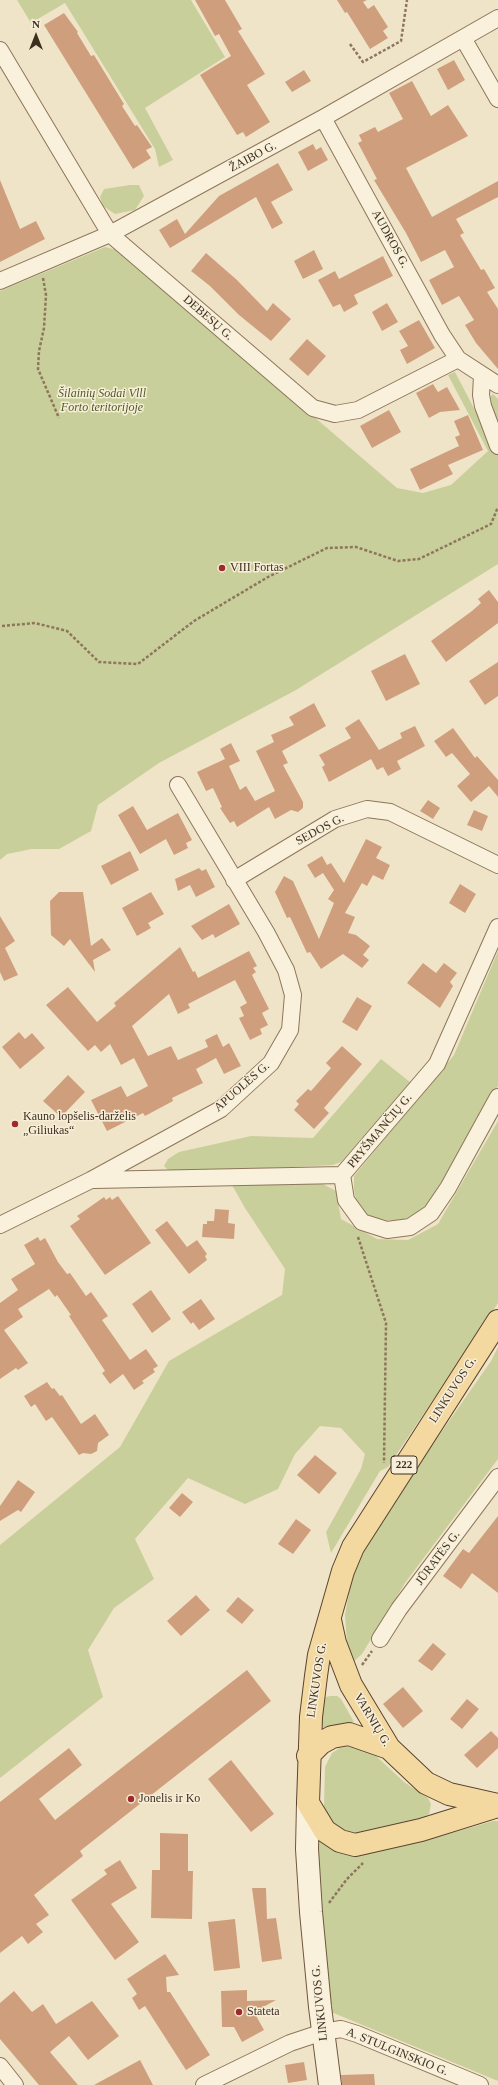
<!DOCTYPE html>
<html>
<head>
<meta charset="utf-8">
<style>
  body { margin:0 }
  #map { position:relative; width:498px; height:2085px; overflow:hidden; background:#f0e4c8; font-family:Georgia,serif }
  canvas { display:block }
  .north { position:absolute; left:16px; top:16px; width:40px; height:40px; -webkit-text-stroke:3px #f7eed8; paint-order:stroke; rotate:0deg; font-size:11px; font-weight:700; line-height:16px; text-align:center; color:#3d2e20 }
  .north::after { content:''; display:block; margin:auto; width:14px; height:18px; background:#3d2e20; clip-path:polygon(50% 0,100% 100%,50% 72%,0 100%) }
</style>
</head>
<body>
<div id="map">
<canvas width="498" height="2085"></canvas>
<div class="north">N</div>
</div>
<script>
const c = document.querySelector('canvas').getContext('2d');
c.lineJoin = 'round';
function fillPath(path, color) { c.fillStyle = color; c.fill(path, 'evenodd'); }
const shape = rows => new Path2D(rows.map(r => 'M' + r).join(''));
function trace(path, color, width, dash) { c.strokeStyle = color; c.lineWidth = width; c.lineCap = dash ? 'butt' : 'round'; c.setLineDash(dash || []); c.stroke(path); }
function label(font, color, halo, rows, align = 'center') {
  c.font = font + ' Georgia,serif'; c.lineWidth = 3; c.setLineDash([]); c.textBaseline = 'middle'; c.strokeStyle = halo; c.fillStyle = color; for (const [text, x, y, turn = 0] of rows) {
    c.save(); c.translate(x, y); c.rotate((+turn || 0) * Math.PI / 180); c.textAlign = isNaN(turn) ? turn : align; if (halo) c.strokeText(text, 0, 0); c.fillText(text, 0, 0); c.restore();
  }
}
const green = shape([
  [17,0,191,0,225,57,145,108,173,160,159,167,155,149,65,3,31,23],
  [130,185,139,185,144,196,135,210,115,214,103,206,100,197,104,189],
  [105,247,121,251,397,488,423,493,451,485,488,451,448,375,455,372,498,454,498,564,296,690,159,763,98,805,91,831,59,849,32,849,7,854,0,860,0,291],
  [493,394,498,399,498,424,489,402,490,397],
  [498,951,498,1086,425,1210,400,1221,374,1219,358,1209,354,1190,354,1176,454,1055],
  [381,1059,410,1082,341,1162,333,1165,171,1173,164,1166,168,1159,179,1152,251,1136,313,1138],
  [498,1121,498,1303,388,1467,380,1471,331,1553,326,1532,361,1469,365,1454,341,1428,320,1426,295,1454,278,1489,245,1504,188,1478,135,1539,154,1579,114,1608,88,1650,103,1697,0,1778,0,1545,120,1447,169,1361,282,1295,285,1269,245,1208,232,1185,321,1183,336,1191,341,1219,377,1239,408,1240,438,1224],
  [498,1347,498,1459,405,1583,362,1654,351,1664,347,1642,345,1615,353,1571,375,1527,491,1361],
  [330,1696,337,1696,341,1699,354,1722,321,1728,323,1701,326,1697],
  [347,1747,355,1747,376,1756,404,1782,428,1798,431,1804,429,1814,422,1818,360,1834,343,1831,334,1825,324,1807,325,1767,332,1753,340,1748],
  [493,1821,498,1821,498,2081,331,2012,316,1864,317,1839,340,1853,365,1854,438,1837]
]);
const building = shape([
  [195,0,225,0,242,29,238,31,265,74,247,85,270,122,246,137,243,132,237,135,200,75,231,56,219,34,215,36],
  [337,0,367,0,363,2,368,9,374,5,388,27,383,31,388,38,370,49,347,12,345,13],
  [64,13,78,32,77,33,91,56,94,55,124,104,122,106,135,126,137,125,152,147,146,150,151,158,133,169,44,25],
  [454,60,465,80,448,90,437,69],
  [304,70,311,81,292,92,285,82],
  [412,81,431,116,448,105,468,136,406,168,432,217,498,181,498,197,456,219,464,233,460,235,481,270,484,269,495,288,487,292,498,309,498,369,476,343,465,325,474,320,459,296,442,305,429,280,454,267,445,250,421,262,406,233,374,180,377,179,358,143,362,141,359,135,375,127,378,132,403,119,389,93],
  [313,144,316,150,321,147,328,160,308,171,298,152],
  [278,163,293,190,271,202,283,223,272,229,256,197,170,248,159,230,177,219,185,234,219,196],
  [0,180,20,229,36,221,45,239,0,262],
  [314,250,323,269,303,279,294,261],
  [206,253,237,280,267,311,273,303,291,319,271,341,239,315,210,286,191,271],
  [383,256,393,276,354,295,358,304,344,312,340,304,333,307,318,280,335,271,339,279],
  [387,303,398,322,382,331,372,312],
  [419,320,435,348,407,364,400,350,408,346,399,331],
  [307,339,326,356,308,376,289,359],
  [433,384,438,392,447,387,460,410,440,412,429,418,416,393],
  [389,410,401,432,372,448,360,426],
  [468,415,483,450,448,465,453,474,420,490,410,469,459,446,455,437,460,435,454,421],
  [489,590,498,602,498,623,446,662,431,641,472,611,481,603,478,599],
  [405,654,420,684,386,701,371,671],
  [498,662,498,696,485,705,469,681],
  [314,703,326,726,282,751,288,763,283,765,303,802,303,808,298,812,291,810,275,819,269,807,237,827,234,821,230,823,220,808,222,807,213,788,206,791,197,772,225,759,220,749,231,743,240,761,229,766,240,790,246,786,255,801,275,791,256,751,274,742,271,735,294,725,289,717],
  [359,719,379,750,402,738,400,733,415,726,425,746,397,761,401,769,388,776,383,767,377,770,371,759,329,782,322,767,325,765,319,755,351,738,345,728],
  [453,728,475,758,477,756,498,780,498,797,489,786,471,802,457,786,470,774,452,753,446,757,434,741],
  [428,800,440,808,433,819,420,811],
  [133,806,147,830,178,813,192,840,186,843,188,848,174,855,166,839,140,854,118,815],
  [474,810,488,816,482,831,467,825],
  [366,839,382,847,376,858,390,865,383,880,373,875,367,886,362,883,345,913,355,917,348,933,356,935,370,946,363,955,369,960,362,968,343,954,321,969,310,952,307,953,290,917,287,918,275,892,284,876,293,881,319,939,334,903,328,899,334,890,323,873,315,878,307,865,322,856,327,865,331,863,344,883],
  [130,851,139,870,111,885,101,866],
  [199,868,202,871,206,869,215,887,196,897,190,885,178,891,175,879],
  [460,884,476,894,465,913,449,903],
  [59,892,83,892,91,946,102,938,111,950,93,960,95,972,70,939,64,946,51,935,50,901],
  [151,892,164,914,148,923,151,928,137,936,122,908],
  [229,904,240,924,215,938,213,934,202,940,191,926],
  [0,916,15,941,5,948,18,975,4,981,0,972],
  [180,947,193,972,195,971,198,978,249,951,257,966,253,968,256,972,252,975,269,1009,262,1013,268,1025,260,1029,262,1034,250,1040,239,1018,244,1016,240,1007,247,1003,235,980,188,1004,190,1008,178,1014,169,994,132,1026,148,1056,171,1046,178,1060,208,1047,205,1040,217,1034,223,1047,229,1043,241,1066,224,1074,216,1058,196,1069,203,1083,172,1098,173,1101,145,1116,143,1113,107,1131,91,1100,121,1086,127,1097,148,1086,134,1058,121,1065,110,1044,101,1052,95,1045,88,1051,46,1005,68,987,97,1022,116,1006,114,1003],
  [423,963,436,973,444,963,457,973,450,982,453,986,440,1008,407,983],
  [357,997,372,1006,357,1031,342,1022],
  [19,1032,25,1039,32,1033,45,1048,20,1069,2,1047],
  [342,1046,362,1064,324,1108,329,1113,314,1129,294,1110,299,1104,296,1101,308,1089,311,1091,331,1068,326,1063],
  [68,1075,85,1092,61,1117,43,1101],
  [118,1196,151,1243,105,1275,70,1226,80,1219,77,1216,104,1197,106,1200,110,1197,112,1200],
  [215,1209,229,1210,228,1223,235,1224,234,1239,202,1237,203,1224,207,1224,207,1221,214,1221],
  [167,1221,187,1247,197,1240,207,1254,205,1256,207,1260,189,1274,155,1230],
  [38,1237,40,1241,45,1238,58,1262,67,1274,70,1273,86,1296,91,1292,108,1316,102,1320,130,1360,146,1349,158,1366,153,1369,155,1372,142,1381,144,1383,134,1390,123,1374,110,1384,102,1373,105,1371,69,1316,71,1315,57,1295,55,1297,49,1289,18,1309,23,1317,4,1330,28,1363,18,1370,16,1368,0,1379,0,1303,18,1290,11,1279,35,1264,24,1245],
  [151,1290,171,1319,152,1333,132,1304],
  [201,1299,215,1319,199,1330,193,1322,191,1324,182,1312],
  [47,1382,52,1389,54,1388,60,1396,62,1395,81,1424,95,1414,109,1435,98,1443,97,1451,91,1454,83,1453,79,1455,52,1417,46,1421,35,1404,31,1407,24,1396],
  [315,1455,337,1473,319,1494,297,1475],
  [18,1480,35,1492,21,1512,18,1510,0,1521,0,1506],
  [182,1493,193,1502,180,1517,169,1508],
  [498,1516,498,1593,472,1573,461,1589,443,1576,463,1549,469,1553],
  [296,1519,311,1530,293,1554,278,1544],
  [196,1595,210,1610,181,1636,167,1621],
  [238,1597,254,1610,242,1624,226,1611],
  [433,1643,446,1654,432,1671,418,1661],
  [247,1670,271,1701,80,1851,83,1856,34,1895,49,1915,36,1924,43,1932,28,1944,22,1936,0,1953,0,1802,69,1748,82,1765,39,1799,55,1820],
  [403,1687,423,1711,403,1728,383,1704],
  [467,1699,479,1709,462,1729,450,1719],
  [491,1731,498,1738,498,1748,477,1768,464,1755],
  [231,1760,274,1814,251,1832,208,1779],
  [160,1833,188,1834,188,1871,193,1871,192,1919,151,1918,152,1870,160,1870],
  [120,1860,137,1888,111,1904,139,1942,115,1960,71,1900,107,1874,104,1870],
  [252,1888,266,1888,267,1919,276,1918,282,1959,262,1962],
  [235,1919,240,1968,214,1971,208,1922],
  [165,1954,179,1975,166,1977,167,1992,170,1992,210,2055,186,2070,145,2006,139,2010,132,1998,137,1994,127,1979],
  [247,1990,247,2001,276,2000,254,2012,264,2030,242,2042,234,2027,222,2027,221,1991],
  [14,1991,32,2012,43,2004,56,2024,92,2001,119,2036,88,2060,69,2036,50,2052,78,2085,39,2085,0,2039,0,2003],
  [140,2060,153,2085,94,2085],
  [304,2062,307,2080,288,2083,285,2065],
  [374,2074,375,2085,342,2085,341,2075]
]);
const path = shape([
  [350,44,363,62,401,41,407,0],
  [43,278,46,295,44,328,39,351,38,369,59,418],
  [2,626,35,623,67,631,99,662,138,664,194,621,268,577,327,548,356,547,398,561,419,559,491,524,498,507],
  [358,1237,386,1323,384,1463],
  [362,1665,372,1651],
  [329,1903,347,1879,363,1863]
]);
const street = shape([
  [463,38,498,99],
  [0,50,110,234,313,408,335,414,358,410,458,359,498,385],
  [323,118,442,335,458,359],
  [0,281,110,234,323,118,498,18],
  [482,376,481,395,483,406,498,446],
  [234,880,335,819,367,809,390,812,498,865],
  [342,1175,346,1200,362,1222,387,1230,410,1227,431,1213,448,1188,498,1097],
  [94,1180,342,1175,437,1064,498,927],
  [0,1225,91,1180,221,1109,271,1063,290,1030,293,995,286,970,266,932,178,785],
  [380,1639,399,1609,498,1477],
  [0,2066,15,2085],
  [204,2085,290,2043,323,2032,341,2029,357,2034,480,2085]
]);
const secondary = shape([
  [308,1803,307,1849,311,1912,320,2007,330,2085]
]);
const primary = shape([
  [498,1321,353,1547,343,1571,319,1655,316,1676,311,1717,308,1803,325,1831,340,1841,355,1845,421,1830,498,1806],
  [330,1620,335,1643,351,1685,389,1748,426,1783,449,1794,498,1805],
  [308,1756,321,1743,332,1737,349,1734,389,1748]
]);
const markers = [
  [222,568,4,"#9e2a2b"],
  [15,1124,4,"#9e2a2b"],
  [131,1799,4,"#9e2a2b"],
  [239,2012,4,"#9e2a2b"]
];
const shields = [
  [404,1465,26]
];
const shieldNames = [
  ["222",404,1465]
];
const streetNames = [
  ["ŽAIBO G.",253,157,-28],
  ["AUDROS G.",390,239,61],
  ["DEBESŲ G.",208,318,41],
  ["SEDOS G.",320,830,-28],
  ["APUOLĖS G.",242,1087,-41],
  ["PRYŠMANČIŲ G.",380,1131,-50],
  ["LINKUVOS G.",453,1390,-57],
  ["JŪRATĖS G.",438,1558,-53],
  ["LINKUVOS G.",317,1680,-81],
  ["VARNIŲ G.",372,1720,59],
  ["LINKUVOS G.",320,2003,-96],
  ["A. STULGINSKIO G.",397,2052,22]
];
const parkNames = [
  ["Šilainių Sodai Vlll",102,394],
  ["Forto teritorijoje",102,408]
];
const poiNames = [
  ["VIII Fortas",230,568],
  ["Kauno lopšelis-darželis",23,1117],
  ["„Giliukas“",23,1131],
  ["Jonelis ir Ko",139,1799],
  ["Stateta",247,2012]
];
fillPath(green, '#c9cf9b');
fillPath(building, '#cf9f7d');
trace(street, '#8d765c', 18);
trace(secondary, '#6f573f', 24);
trace(primary, '#5b4430', 24);
trace(path, '#8d765c', 2.5, [3, 2]);
trace(street, '#faf1dc', 16);
trace(secondary, '#faf1dc', 22);
trace(primary, '#f3d9a0', 22);
for (const [x, y, r, color] of markers) { const dot = new Path2D(); dot.arc(x, y, r, 0, 2 * Math.PI); c.fillStyle = color; c.fill(dot); trace(dot, '#f7eed8', 1.5); }
for (const [x, y, w] of shields) { const box = new Path2D(); box.roundRect(x - w / 2, y - 9, w, 18, 3); c.fillStyle = '#f7eed8'; c.fill(box); trace(box, '#3d2e20', 1); }
label('bold 11px', '#3d2e20', null, shieldNames);
label('12px', '#3d2e20', '#f7eed8', streetNames);
label('italic 12px', '#4d5a26', '#f7eed8', parkNames);
label('12px', '#3d2e20', '#f7eed8', poiNames, 'left');
</script>
</body>
</html>
